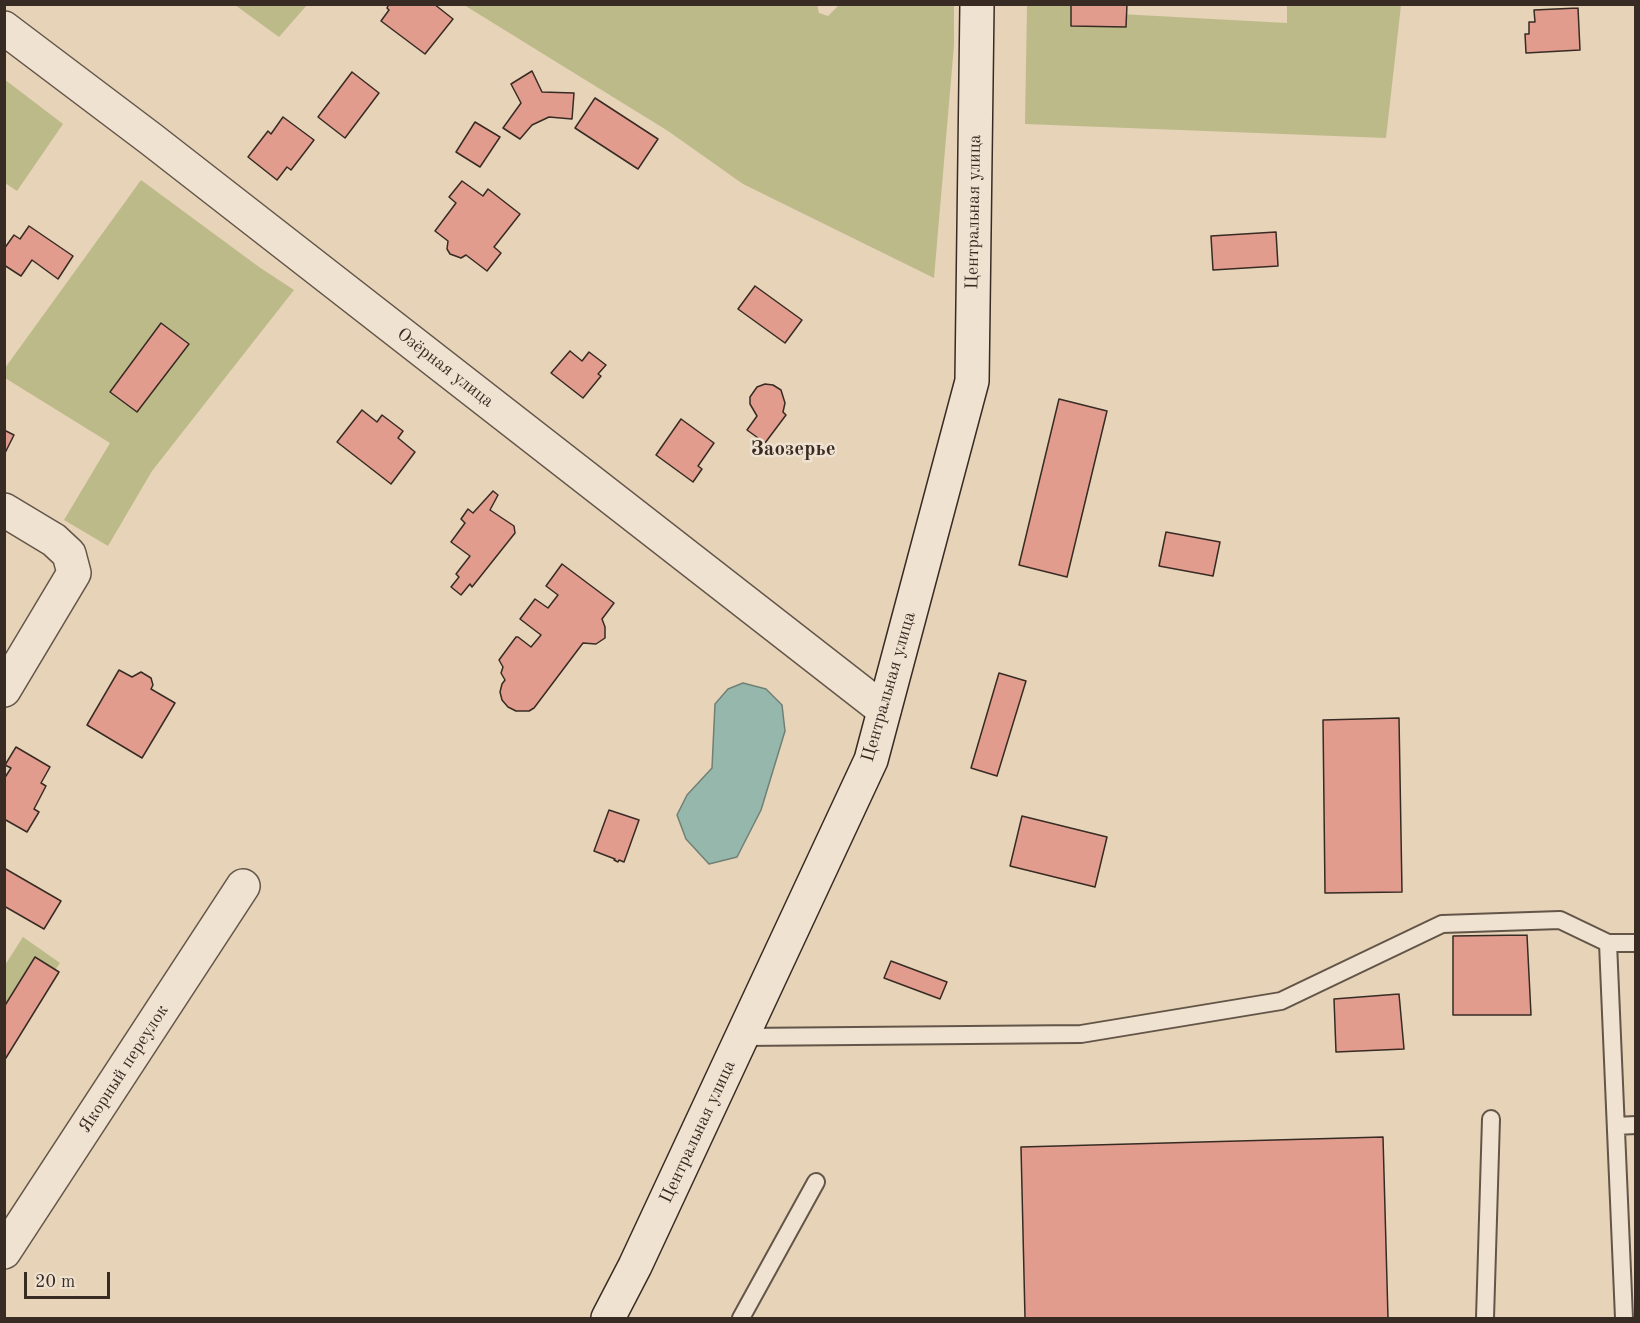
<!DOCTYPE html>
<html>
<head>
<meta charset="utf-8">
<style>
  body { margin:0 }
  #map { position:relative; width:1640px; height:1323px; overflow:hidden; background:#e6d3b8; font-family:"Old Standard TT",serif }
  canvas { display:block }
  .frame { position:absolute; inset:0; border:6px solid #372b23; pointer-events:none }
  .scale { position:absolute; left:24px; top:1272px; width:86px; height:27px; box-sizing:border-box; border:3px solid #372b23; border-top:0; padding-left:8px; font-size:18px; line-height:21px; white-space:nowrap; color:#372b23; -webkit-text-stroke:4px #efe2d1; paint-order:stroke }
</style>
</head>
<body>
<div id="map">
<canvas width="1640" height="1323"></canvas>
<div class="frame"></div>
<div class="scale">20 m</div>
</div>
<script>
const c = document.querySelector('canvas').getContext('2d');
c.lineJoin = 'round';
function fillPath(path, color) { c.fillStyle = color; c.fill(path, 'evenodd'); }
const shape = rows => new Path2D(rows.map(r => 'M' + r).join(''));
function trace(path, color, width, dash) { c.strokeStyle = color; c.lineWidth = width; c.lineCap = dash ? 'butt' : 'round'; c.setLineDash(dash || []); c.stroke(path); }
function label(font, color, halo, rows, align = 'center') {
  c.font = font + ' "Old Standard TT",serif'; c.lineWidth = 5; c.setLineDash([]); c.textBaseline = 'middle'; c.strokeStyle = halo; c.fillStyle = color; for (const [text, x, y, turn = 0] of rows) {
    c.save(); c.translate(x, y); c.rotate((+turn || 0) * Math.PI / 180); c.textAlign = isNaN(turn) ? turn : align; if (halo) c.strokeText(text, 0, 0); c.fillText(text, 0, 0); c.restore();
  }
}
const green = shape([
  [817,4,819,13,828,16,839,5,954,5,954,45,934,278,743,184,668,131,464,5],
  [235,5,307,5,279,37],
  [1027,5,1082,5,1082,12,1287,23,1287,5,1401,5,1386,138,1025,124],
  [4,79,63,124,17,191,5,183],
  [141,180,259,267,294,290,152,471,108,546,64,520,110,443,5,378,5,368],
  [23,937,60,963,5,1043,5,965]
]);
const water = shape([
  [743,683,766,689,782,705,785,731,761,810,737,857,709,864,686,839,677,815,687,795,712,768,715,704,728,689,743,683]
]);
const building = shape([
  [389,4,434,4,453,19,425,54,381,21,389,10,387,8,389,4],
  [1071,4,1127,4,1126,27,1071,26,1071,4],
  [1578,8,1580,50,1526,53,1525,34,1529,34,1529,22,1535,22,1534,10,1578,8],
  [532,71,542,92,574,93,572,119,549,117,532,125,520,139,503,128,521,103,511,84,532,71],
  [352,72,379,93,345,138,318,117,352,72],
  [595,98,658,139,638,169,575,128,595,98],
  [283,117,314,140,291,170,287,167,277,180,248,157,268,131,271,134,283,117],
  [475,122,500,137,480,167,456,152,475,122],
  [462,181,483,196,488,189,520,214,494,247,501,253,487,271,466,255,461,258,450,254,447,249,448,241,435,231,456,203,449,197,462,181],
  [29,226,73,256,58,279,32,260,21,276,4,265,4,249,14,235,20,239,29,226],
  [1276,232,1278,266,1213,270,1211,236,1276,232],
  [755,286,802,320,785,343,738,309,755,286],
  [161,323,189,344,137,412,110,392,161,323],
  [570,351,582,361,589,352,606,365,598,374,601,376,583,398,551,373,570,351],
  [765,384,773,385,781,390,785,403,783,412,786,415,765,443,747,430,757,416,750,404,750,397,757,387,765,384],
  [1059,399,1107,411,1067,577,1019,565,1059,399],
  [362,410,377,422,382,415,403,431,398,438,415,452,391,484,337,442,362,410],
  [681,419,714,443,698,466,702,469,693,482,656,455,681,419],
  [4,430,14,435,5,453,4,452,4,430],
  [493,491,498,495,490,510,514,526,515,533,472,587,470,584,461,595,451,587,459,577,456,574,470,556,451,542,465,523,461,519,468,509,473,513,493,491],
  [1166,532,1220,542,1213,576,1159,566,1166,532],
  [562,564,614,603,602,619,605,627,605,638,596,644,583,643,534,708,529,711,516,711,508,707,502,700,500,692,502,684,505,680,501,673,503,667,499,660,516,637,518,637,531,647,541,635,520,619,535,599,548,608,558,595,546,586,562,564],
  [119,670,132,677,141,672,151,678,153,685,151,689,175,703,142,758,87,725,119,670],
  [999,673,1026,681,997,776,971,768,999,673],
  [1399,718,1402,892,1325,893,1323,720,1399,718],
  [16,747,50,767,41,783,46,786,34,809,39,812,27,832,4,819,4,779,11,768,5,765,16,747],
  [609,810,639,820,624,862,619,860,618,862,614,860,615,859,594,851,609,810],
  [1022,816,1107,837,1095,887,1010,866,1022,816],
  [4,868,61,901,44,929,4,906,4,868],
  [1527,935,1531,1015,1453,1015,1453,936,1527,935],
  [35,957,59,972,4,1061,4,1007,35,957],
  [891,961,947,982,940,999,884,978,891,961],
  [1399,994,1404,1049,1336,1052,1334,999,1399,994],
  [1383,1137,1388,1318,1025,1318,1021,1147,1383,1137]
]);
const service = shape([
  [1608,943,1624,1318],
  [742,1037,1081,1034,1281,1001,1442,924,1560,920,1608,943,1636,943],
  [1616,1126,1636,1125],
  [741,1318,816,1182],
  [1485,1318,1491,1119]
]);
const minor = shape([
  [4,28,151,139,884,710],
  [4,510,54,540,69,554,74,573,4,690],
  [4,1252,243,886]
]);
const secondary = shape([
  [608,1318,635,1266,871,760,972,381,977,4]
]);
const streetNames = [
  ["Центральная улица",974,212,-89],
  ["Озёрная улица",445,368,38],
  ["Центральная улица",889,687,-74],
  ["Якорный переулок",124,1069,-57],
  ["Центральная улица",698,1132,-65]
];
const quarterNames = [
  ["Заозерье",793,449]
];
fillPath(green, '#bdba89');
fillPath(water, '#96b8ac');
trace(water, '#708075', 1.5);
fillPath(building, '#e29c8e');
trace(building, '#372b23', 1.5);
trace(service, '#635548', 20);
trace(minor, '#635548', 36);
trace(secondary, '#372b23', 36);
trace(service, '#efe2d1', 16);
trace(minor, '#efe2d1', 33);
trace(secondary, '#efe2d1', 33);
label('18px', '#372b23', '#efe2d1', streetNames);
label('bold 21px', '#372b23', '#efe2d1', quarterNames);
</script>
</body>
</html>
